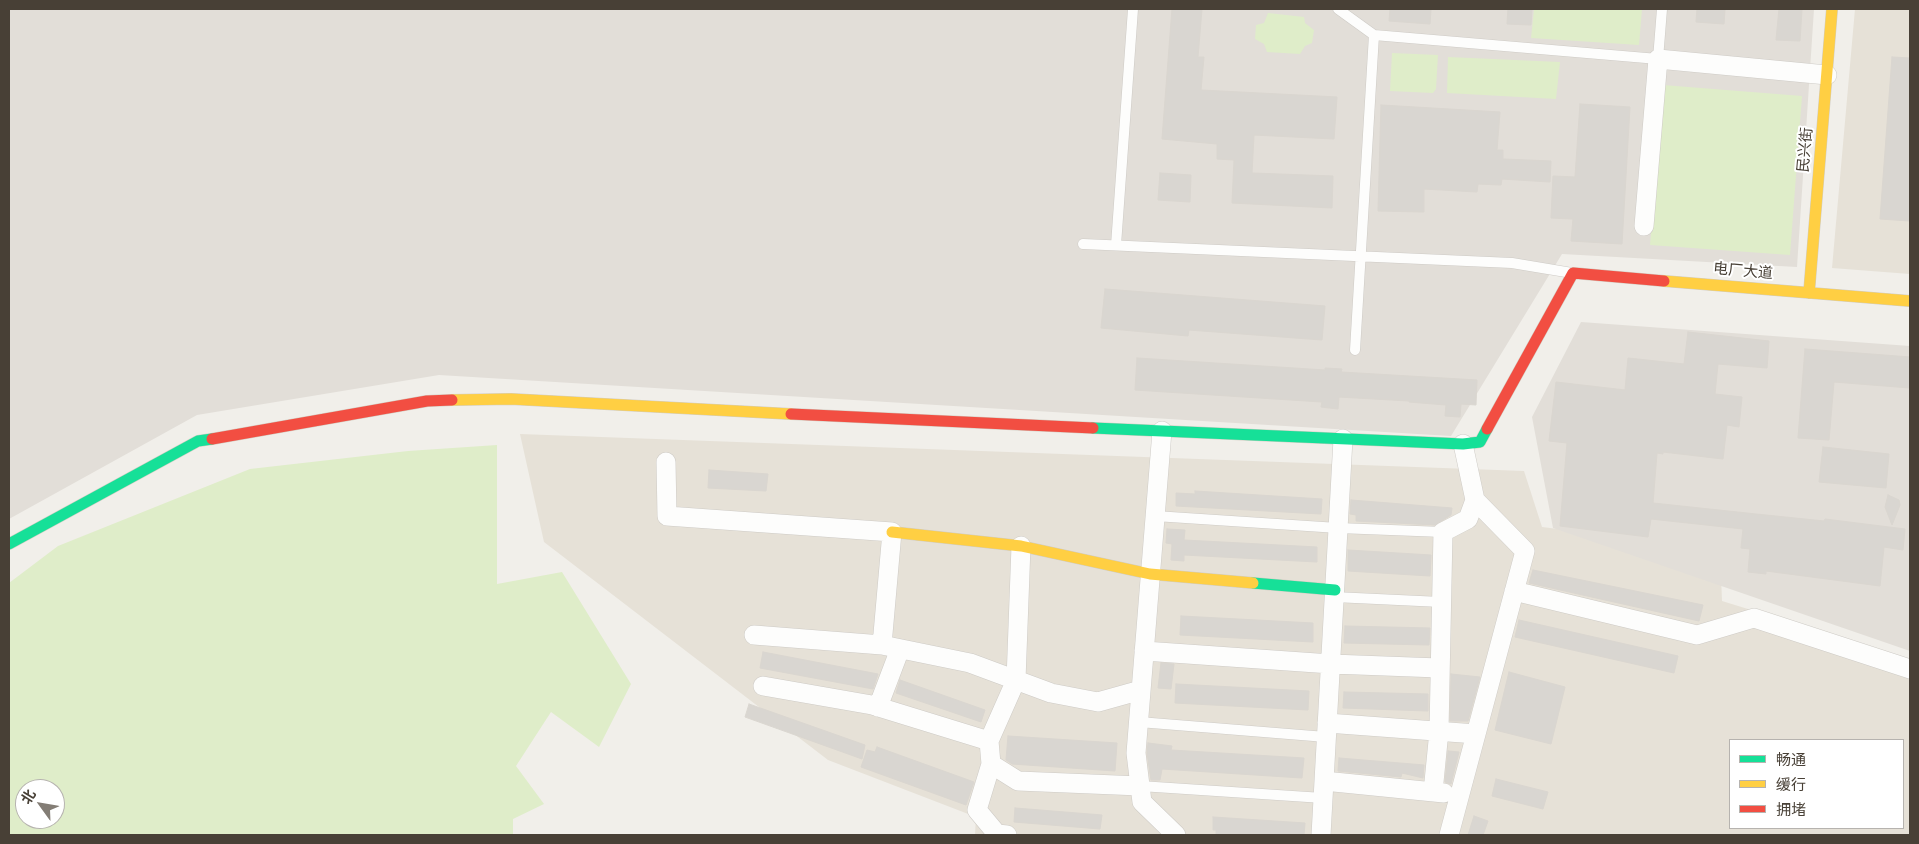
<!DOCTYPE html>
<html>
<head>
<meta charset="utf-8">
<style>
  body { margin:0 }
  #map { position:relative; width:1919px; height:844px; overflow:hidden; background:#f1efea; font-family:"Roboto Condensed","Noto Sans SC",sans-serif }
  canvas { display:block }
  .frame { position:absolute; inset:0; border:10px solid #484036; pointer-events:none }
  .legend { position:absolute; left:1729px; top:739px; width:175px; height:90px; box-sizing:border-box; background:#fff; border:1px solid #b6b3af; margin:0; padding:6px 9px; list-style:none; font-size:15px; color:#484036 }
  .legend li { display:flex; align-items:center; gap:10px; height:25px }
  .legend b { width:25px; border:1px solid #b6b3af }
  .north { position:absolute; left:15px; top:779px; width:50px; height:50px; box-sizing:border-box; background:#fff; border:1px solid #b6b3af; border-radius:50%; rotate:302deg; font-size:14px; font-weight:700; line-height:20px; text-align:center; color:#484036 }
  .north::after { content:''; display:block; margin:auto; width:18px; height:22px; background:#837d75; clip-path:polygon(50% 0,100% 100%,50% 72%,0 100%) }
</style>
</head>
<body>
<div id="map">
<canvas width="1919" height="844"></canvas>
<div class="frame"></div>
<ul class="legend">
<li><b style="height:6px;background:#16e098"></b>畅通</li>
<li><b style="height:6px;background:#ffcf43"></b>缓行</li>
<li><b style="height:6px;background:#f24e42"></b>拥堵</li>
</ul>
<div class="north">北</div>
</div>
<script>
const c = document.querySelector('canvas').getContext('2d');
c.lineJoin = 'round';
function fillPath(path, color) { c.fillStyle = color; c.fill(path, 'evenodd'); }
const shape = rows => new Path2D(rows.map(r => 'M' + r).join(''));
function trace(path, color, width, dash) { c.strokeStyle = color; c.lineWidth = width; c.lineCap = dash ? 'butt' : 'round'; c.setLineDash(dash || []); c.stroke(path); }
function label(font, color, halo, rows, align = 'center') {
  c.font = font + ' "Roboto Condensed","Noto Sans SC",sans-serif'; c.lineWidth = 4; c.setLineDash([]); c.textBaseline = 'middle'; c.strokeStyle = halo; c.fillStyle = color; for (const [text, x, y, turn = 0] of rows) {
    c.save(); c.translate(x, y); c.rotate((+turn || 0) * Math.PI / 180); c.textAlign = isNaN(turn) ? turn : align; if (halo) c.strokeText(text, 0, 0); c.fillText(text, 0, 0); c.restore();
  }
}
const residential = shape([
  [1855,9,1910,9,1910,274,1832,268],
  [520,434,1524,471,1542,527,1720,549,1722,601,1910,659,1910,835,975,835,976,817,828,760,544,542],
  [1730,740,1903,740,1903,828,1730,828]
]);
const industrial = shape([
  [9,9,1814,9,1797,267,1562,254,1451,436,439,375,197,415,9,519],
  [1581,322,1910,346,1910,651,1553,528,1532,417]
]);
const green = shape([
  [1534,9,1642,9,1639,45,1531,38],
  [1268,13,1304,17,1305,23,1314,30,1312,43,1305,46,1300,54,1267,52,1264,44,1255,39,1256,25,1264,23],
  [1392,53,1438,55,1436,89,1433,93,1390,91],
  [1448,57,1560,62,1556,99,1447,93],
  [1663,85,1802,96,1790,255,1650,245],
  [497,445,497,584,562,572,631,684,599,747,551,712,516,766,544,804,513,819,513,835,9,835,9,583,58,546,250,469,408,451],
  [25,789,55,789,55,819,25,819]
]);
const building = shape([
  [1172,9,1202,9,1198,57,1204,57,1201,90,1337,97,1334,139,1254,135,1252,173,1333,176,1332,208,1232,203,1234,160,1217,159,1217,144,1162,139,1172,9],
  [1390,9,1431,9,1430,24,1389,21,1390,9],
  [1508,9,1532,9,1531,25,1507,24,1508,9],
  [1697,9,1725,9,1724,24,1696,22,1697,9],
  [1779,9,1802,9,1800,41,1776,40,1779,9],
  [1892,57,1910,58,1910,221,1880,219,1892,57],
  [1580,104,1630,107,1622,244,1571,241,1573,219,1551,218,1553,176,1575,177,1580,104],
  [1381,105,1500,112,1497,150,1503,150,1503,159,1551,161,1550,182,1502,179,1501,185,1478,184,1477,192,1424,189,1424,212,1378,211,1381,105],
  [1160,173,1191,175,1190,202,1158,200,1160,173],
  [1105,289,1325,306,1322,340,1189,330,1188,336,1101,328,1105,289],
  [1688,332,1769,341,1767,368,1718,364,1715,394,1742,397,1739,427,1727,425,1723,459,1663,452,1663,454,1657,453,1653,503,1756,514,1824,521,1825,519,1905,529,1903,550,1884,547,1880,586,1766,571,1766,574,1748,572,1750,549,1741,548,1743,529,1651,519,1648,537,1560,526,1567,443,1549,441,1556,382,1625,390,1628,358,1684,364,1688,332],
  [1805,349,1910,357,1910,388,1834,382,1829,440,1798,438,1805,349],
  [1137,358,1325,370,1325,368,1342,369,1341,372,1477,380,1476,405,1461,404,1460,417,1445,416,1446,405,1409,402,1409,401,1339,397,1338,409,1321,407,1322,402,1135,390,1137,358],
  [1823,447,1889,454,1886,488,1819,482,1823,447],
  [709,470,768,474,766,491,708,488,709,470],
  [1195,491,1322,499,1321,514,1176,506,1176,493,1195,494,1195,491],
  [1888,495,1899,500,1900,505,1892,525,1885,507,1888,495],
  [1351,500,1452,508,1451,515,1435,525,1356,521,1356,515,1350,514,1351,500],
  [1167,529,1185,530,1184,540,1317,547,1317,562,1184,555,1184,561,1171,560,1172,544,1166,543,1167,529],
  [1348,550,1431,555,1430,576,1348,571,1348,550],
  [1533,570,1703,605,1699,621,1529,583,1533,570],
  [1181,616,1313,623,1313,642,1180,635,1181,616],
  [1519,620,1678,656,1674,673,1515,637,1519,620],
  [1345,626,1430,628,1429,645,1344,643,1345,626],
  [763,652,878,674,873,689,760,668,763,652],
  [1161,663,1174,664,1171,689,1158,688,1161,663],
  [1509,672,1565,687,1551,744,1495,730,1509,672],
  [1451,674,1480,677,1468,721,1450,721,1451,674],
  [900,680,985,710,981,722,896,693,900,680],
  [1176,684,1309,691,1308,710,1175,703,1176,684],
  [1344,692,1428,694,1428,711,1343,708,1344,692],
  [749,704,865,745,862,759,745,717,749,704],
  [1008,736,1117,743,1115,771,1012,764,1006,760,1008,736],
  [1148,743,1172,746,1171,750,1304,758,1302,778,1162,769,1160,780,1151,780,1147,753,1148,743],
  [877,747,974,782,966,805,861,767,867,750,875,752,877,747],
  [1448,751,1459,752,1451,784,1445,782,1448,751],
  [1339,758,1424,765,1423,778,1402,773,1401,777,1338,771,1339,758],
  [1496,779,1548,792,1543,809,1492,796,1496,779],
  [1015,808,1102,815,1100,829,1014,822,1015,808],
  [1474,816,1488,821,1483,835,1468,835,1474,816],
  [1213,817,1305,823,1304,835,1216,835,1216,830,1213,830,1213,817]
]);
const lane = shape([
  [1338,9,1374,35,1658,59,1662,9],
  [1083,244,1512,263,1572,273],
  [1116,245,1133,9],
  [1355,350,1374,35],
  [1155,516,1338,528,1443,532],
  [1334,597,1441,602],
  [1139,722,1326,737],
  [1140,786,1323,798]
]);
const street = shape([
  [1644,226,1658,59,1827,75],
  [1162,431,1136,753,1142,802,1176,835],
  [666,462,667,516,892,532,882,645],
  [1514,591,1697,635,1754,618,1910,669],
  [754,635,882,645,970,663,1051,693,1098,702,1141,690],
  [1144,651,1331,664,1439,668],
  [763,686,872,705,989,741,991,764,1018,781,1140,786],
  [878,707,900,649],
  [1327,723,1476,734],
  [989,741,1016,680,1021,546],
  [991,764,977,810,997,834,1007,835],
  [1324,781,1444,793],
  [1433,792,1439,731,1443,532,1468,519,1475,500],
  [1321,835,1343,439],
  [1449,835,1525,551,1475,500,1463,444]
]);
const fast = shape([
  [1093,428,1463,444,1480,442,1487,429],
  [9,544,198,441,212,439],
  [1253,583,1335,590]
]);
const slow = shape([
  [1664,281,1910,301],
  [1809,293,1832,9],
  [452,400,511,399,791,414],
  [892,532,1021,546,1150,574,1253,583]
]);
const jam = shape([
  [791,414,1093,428],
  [1487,429,1573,273,1664,281],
  [212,439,427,401,452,400]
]);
const streetNames = [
  ["民兴街",1806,150,-85],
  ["电厂大道",1743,272,5]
];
fillPath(residential, '#e6e1d7');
fillPath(industrial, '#e2ded8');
fillPath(green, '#dfedc9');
fillPath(building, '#d9d6d1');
trace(building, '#dad6d0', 1);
trace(lane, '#cecbc6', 11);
trace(street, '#cecbc6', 20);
trace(fast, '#d1ccc1', 12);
trace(slow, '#d1ccc1', 12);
trace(jam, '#d1ccc1', 12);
trace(lane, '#fdfdfc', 10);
trace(street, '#fdfdfc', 19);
trace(fast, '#16e098', 11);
trace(slow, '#ffcf43', 11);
trace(jam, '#f24e42', 11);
label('15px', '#484036', '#fff', streetNames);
</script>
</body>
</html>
